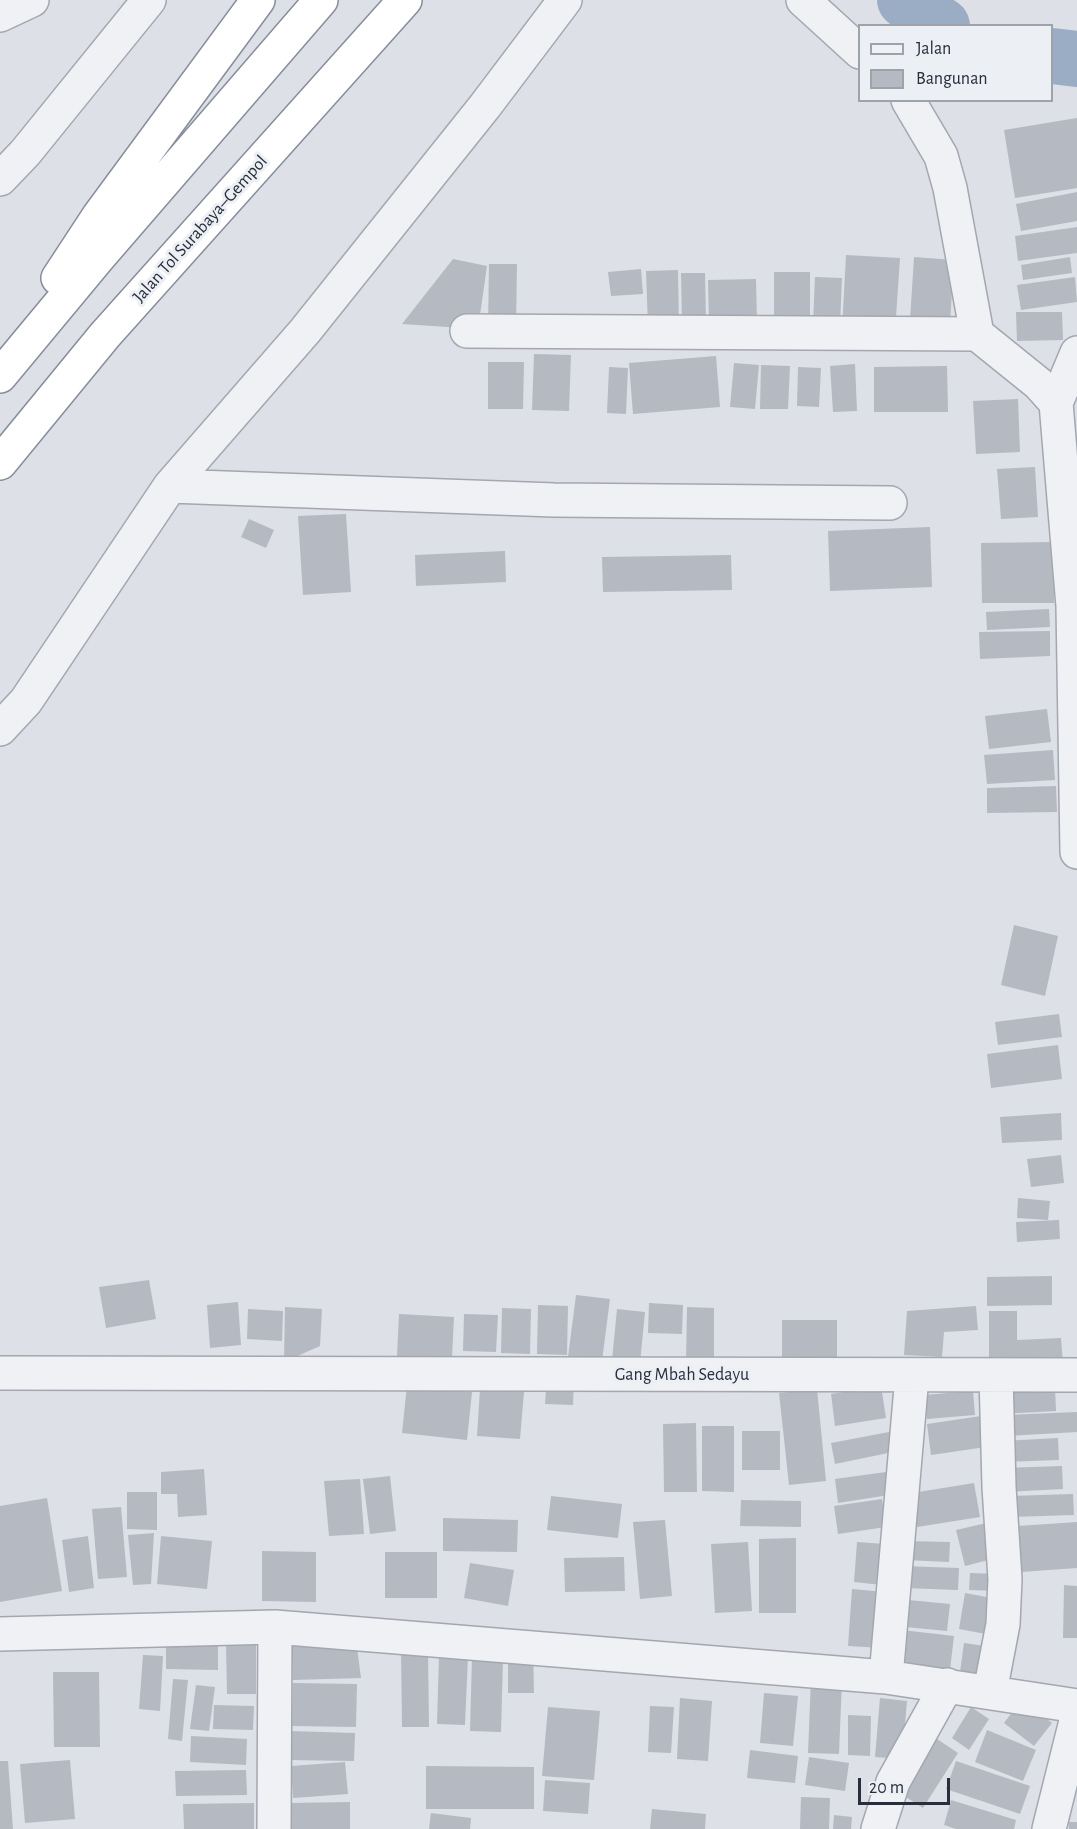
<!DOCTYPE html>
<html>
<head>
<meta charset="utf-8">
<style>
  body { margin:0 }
  #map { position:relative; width:1077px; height:1829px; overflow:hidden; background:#dde0e6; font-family:"Alegreya Sans",sans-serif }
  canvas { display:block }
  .legend { position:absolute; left:858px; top:24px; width:195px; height:78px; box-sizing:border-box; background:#eceff4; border:2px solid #9ea2aa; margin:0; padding:8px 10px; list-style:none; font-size:18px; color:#282e3b }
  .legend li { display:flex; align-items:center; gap:12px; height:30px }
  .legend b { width:30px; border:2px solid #9ea2aa }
  .scale { position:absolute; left:858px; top:1778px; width:92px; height:27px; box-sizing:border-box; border:3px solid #282e3b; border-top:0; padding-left:8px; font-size:18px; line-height:21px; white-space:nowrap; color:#282e3b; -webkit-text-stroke:4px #eceff4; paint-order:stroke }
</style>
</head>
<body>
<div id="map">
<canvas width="1077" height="1829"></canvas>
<ul class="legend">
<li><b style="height:8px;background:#f0f1f5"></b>Jalan</li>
<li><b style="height:16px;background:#b5b9c2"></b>Bangunan</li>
</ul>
<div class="scale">20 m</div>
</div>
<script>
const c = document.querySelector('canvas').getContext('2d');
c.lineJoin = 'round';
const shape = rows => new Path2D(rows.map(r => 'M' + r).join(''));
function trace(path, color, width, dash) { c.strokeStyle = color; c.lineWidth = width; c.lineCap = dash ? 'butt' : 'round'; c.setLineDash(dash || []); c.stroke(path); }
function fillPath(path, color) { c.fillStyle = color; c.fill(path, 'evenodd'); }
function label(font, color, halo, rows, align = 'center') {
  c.font = font + ' "Alegreya Sans",sans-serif'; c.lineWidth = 6; c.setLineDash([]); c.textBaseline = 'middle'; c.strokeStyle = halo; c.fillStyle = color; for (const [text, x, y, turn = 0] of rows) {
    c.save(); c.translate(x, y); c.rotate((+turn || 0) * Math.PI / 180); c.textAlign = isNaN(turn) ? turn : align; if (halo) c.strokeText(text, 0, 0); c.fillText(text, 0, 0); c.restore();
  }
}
const river = shape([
  [905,0,942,26],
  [1052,56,1077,59]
]);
const building = shape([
  [1077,118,1077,188,1015,198,1004,130],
  [1077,192,1077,221,1021,231,1016,204],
  [1077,227,1077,253,1018,261,1015,236],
  [846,255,900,258,895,332,842,330],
  [914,257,954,260,950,323,910,320],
  [1070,257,1072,273,1023,280,1021,265],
  [453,259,487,266,478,329,402,324],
  [489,264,517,264,516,328,488,327],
  [641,269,643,294,611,296,608,272],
  [678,270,679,327,648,327,646,271],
  [774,272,810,272,810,322,774,322],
  [681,273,705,273,706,323,682,324],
  [815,277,842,278,840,325,813,324],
  [1075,277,1077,302,1021,310,1017,285],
  [756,279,757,322,709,322,708,280],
  [1016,312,1062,312,1063,340,1017,341],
  [534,354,571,355,569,411,532,410],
  [716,356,720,407,633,414,629,363],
  [488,362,524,362,523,409,488,409],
  [734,363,759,365,755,409,730,407],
  [855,364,857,411,833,412,830,366],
  [761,365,790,366,788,409,760,409],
  [947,366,948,412,874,412,874,367],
  [609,367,628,368,626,414,607,413],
  [798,367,821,368,819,407,797,406],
  [1018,399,1020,452,976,454,973,401],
  [1035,467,1038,517,1001,519,997,469],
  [346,514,351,592,303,595,298,516],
  [249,519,274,530,266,548,241,537],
  [930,527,932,587,830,591,828,531],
  [1054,542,1054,603,982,603,981,543],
  [505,551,506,582,416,586,415,555],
  [731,555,732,590,603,592,602,557],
  [1049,609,1050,627,987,630,986,612],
  [1050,631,1050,656,980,659,979,632],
  [1047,709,1051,742,989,749,985,716],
  [1053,750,1055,780,987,784,984,755],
  [1056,786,1057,812,987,813,987,788],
  [1014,925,1058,936,1045,996,1001,985],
  [1059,1014,1062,1037,998,1045,995,1022],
  [1058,1045,1062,1079,991,1088,987,1054],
  [1061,1113,1062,1140,1002,1143,1000,1117],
  [1061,1155,1064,1183,1031,1187,1027,1159],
  [1018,1198,1050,1201,1048,1220,1017,1218],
  [1059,1220,1060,1239,1017,1242,1016,1222],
  [1052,1276,1052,1305,987,1306,987,1277],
  [149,1280,156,1319,106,1328,99,1287],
  [576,1295,610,1299,602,1361,568,1357],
  [238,1302,241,1345,210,1348,207,1305],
  [649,1303,683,1305,682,1334,648,1333],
  [538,1305,568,1306,567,1355,537,1354],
  [976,1306,978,1330,944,1332,942,1357,904,1355,907,1311],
  [285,1307,322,1309,320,1346,284,1362],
  [687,1307,714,1308,714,1362,686,1362],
  [502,1308,531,1309,530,1354,501,1353],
  [248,1309,283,1311,282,1341,247,1339],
  [617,1309,645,1312,640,1363,612,1360],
  [989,1311,1017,1311,1017,1340,1061,1338,1063,1364,989,1367],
  [399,1314,454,1317,452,1358,397,1356],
  [464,1314,498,1315,496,1352,463,1351],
  [782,1320,837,1320,837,1360,782,1360],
  [547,1375,574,1376,573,1405,545,1404],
  [407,1385,472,1392,467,1440,402,1433],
  [881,1386,886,1418,835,1426,831,1394],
  [1055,1387,1056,1411,1000,1414,999,1390],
  [480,1389,524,1392,520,1439,477,1436],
  [817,1389,826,1481,789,1485,779,1393],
  [973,1391,975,1415,927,1419,924,1395],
  [1077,1412,1077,1432,1007,1436,1006,1415],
  [981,1416,986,1447,931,1455,927,1424],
  [696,1423,697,1492,664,1492,663,1424],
  [702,1426,734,1426,734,1492,702,1491],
  [742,1431,780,1431,780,1470,742,1470],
  [889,1432,893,1452,835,1464,831,1443],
  [1058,1438,1059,1460,1003,1462,1002,1441],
  [1062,1466,1063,1489,1005,1492,1003,1468],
  [204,1469,207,1515,178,1517,177,1494,161,1494,161,1472],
  [886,1472,889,1495,838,1503,835,1479],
  [390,1476,396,1531,370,1534,363,1479],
  [360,1479,364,1534,329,1536,324,1481],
  [974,1483,980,1517,911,1528,906,1494],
  [127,1492,157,1492,157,1530,127,1529],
  [1073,1494,1074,1515,1009,1517,1009,1496],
  [551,1496,622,1504,618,1538,547,1530],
  [47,1498,62,1591,0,1602,0,1506],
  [882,1499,886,1527,838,1534,834,1506],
  [741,1500,801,1501,801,1527,740,1526],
  [121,1507,127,1577,98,1579,92,1509],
  [443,1518,518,1520,517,1552,443,1551],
  [665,1520,672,1596,640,1599,633,1522],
  [991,1522,1000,1557,965,1566,956,1530],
  [1077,1522,1077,1568,1007,1573,1003,1527],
  [154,1533,151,1584,133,1585,128,1535],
  [88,1536,94,1588,69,1592,62,1540],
  [161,1536,212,1541,207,1589,157,1584],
  [796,1538,796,1613,759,1613,759,1539],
  [904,1541,950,1542,949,1562,904,1560],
  [748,1542,752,1611,715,1613,711,1544],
  [857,1542,885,1544,882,1585,854,1582],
  [262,1551,316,1552,316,1602,262,1601],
  [385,1552,437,1552,437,1598,385,1598],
  [624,1557,625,1591,565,1592,564,1558],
  [470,1563,514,1570,508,1606,464,1598],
  [903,1566,959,1568,958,1590,903,1588],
  [970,1573,1000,1574,999,1591,969,1590],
  [1064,1585,1077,1586,1077,1638,1063,1638],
  [852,1589,885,1592,882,1648,848,1646],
  [965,1593,997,1599,991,1635,959,1629],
  [898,1599,950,1604,947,1631,895,1626],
  [902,1630,954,1636,950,1670,898,1664],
  [291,1636,356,1640,361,1678,293,1680],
  [226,1643,256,1643,256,1694,227,1694],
  [964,1643,992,1647,988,1676,960,1672],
  [166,1645,218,1646,218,1670,166,1669],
  [508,1650,533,1650,534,1693,508,1693],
  [401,1652,428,1652,429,1727,402,1727],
  [143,1655,163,1656,160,1711,139,1709],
  [439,1655,468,1656,465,1725,437,1724],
  [472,1658,503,1659,501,1732,470,1731],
  [53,1672,99,1672,100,1747,54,1747],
  [173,1679,188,1680,182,1741,168,1739],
  [811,1679,842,1680,839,1754,808,1753],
  [293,1683,357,1684,356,1727,292,1726],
  [196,1685,215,1687,209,1731,190,1729],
  [764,1693,798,1696,793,1746,760,1743],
  [680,1698,712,1701,708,1761,677,1759],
  [880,1698,907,1701,902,1759,875,1757],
  [1022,1699,1052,1723,1034,1746,1004,1723],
  [214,1705,254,1706,253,1730,213,1729],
  [650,1706,674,1707,671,1753,648,1752],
  [548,1707,600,1711,594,1780,542,1776],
  [971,1707,989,1719,969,1750,952,1738],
  [848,1715,871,1716,870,1756,848,1755],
  [987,1730,1036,1750,1023,1781,975,1762],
  [290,1731,355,1733,354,1761,289,1760],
  [191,1736,247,1739,246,1765,190,1762],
  [934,1737,958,1753,923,1808,898,1792],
  [750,1750,798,1756,795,1783,747,1778],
  [809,1757,849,1763,845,1791,805,1785],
  [70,1760,75,1819,25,1823,20,1764],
  [0,1761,8,1761,13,1829,0,1829],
  [956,1761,1030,1786,1020,1814,946,1789],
  [345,1762,348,1794,293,1798,291,1766],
  [426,1766,534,1767,534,1809,426,1809],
  [246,1770,247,1795,176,1796,175,1771],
  [545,1780,590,1783,588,1814,543,1811],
  [801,1797,830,1798,829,1829,800,1829],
  [951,1800,1016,1820,1014,1829,956,1829,944,1825],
  [350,1802,350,1829,291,1829,291,1803],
  [254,1803,254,1829,184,1829,183,1804],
  [652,1809,706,1814,705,1829,650,1829],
  [431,1813,471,1818,470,1829,429,1829],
  [834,1815,852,1817,851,1829,833,1829],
  [1069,1822,1077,1822,1077,1829,1069,1829]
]);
const minor = shape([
  [803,0,860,52],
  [0,15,32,0],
  [908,100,941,156,950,188,977,334,1039,384,1056,403],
  [0,179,25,153,149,0],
  [467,331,977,334],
  [1077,353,1056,403,1073,606,1077,852],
  [170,486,554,500,890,503],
  [0,729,26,701,170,486,305,331,485,106,565,0],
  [0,1373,1077,1375],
  [0,1634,275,1627,886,1677,1077,1706],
  [886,1677,912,1376],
  [990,1692,1003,1624,1005,1579,999,1487,996,1376],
  [274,1829,275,1627],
  [878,1829,893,1782,947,1685],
  [1049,1829,1077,1717]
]);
const motorway = shape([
  [58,278,98,217,258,0],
  [0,376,98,258,321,0],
  [0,463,105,335,405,0]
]);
const streetNames = [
  ["Jalan Tol Surabaya–Gempol",200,229,-48],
  ["Gang Mbah Sedayu",682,1375]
];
trace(river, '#9aadc4', 56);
fillPath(building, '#b5b9c2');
trace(minor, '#a3a7af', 36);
trace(motorway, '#868d9c', 36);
trace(minor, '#f0f1f5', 33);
trace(motorway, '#fff', 33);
label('18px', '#282e3b', '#eceff4', streetNames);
</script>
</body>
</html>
